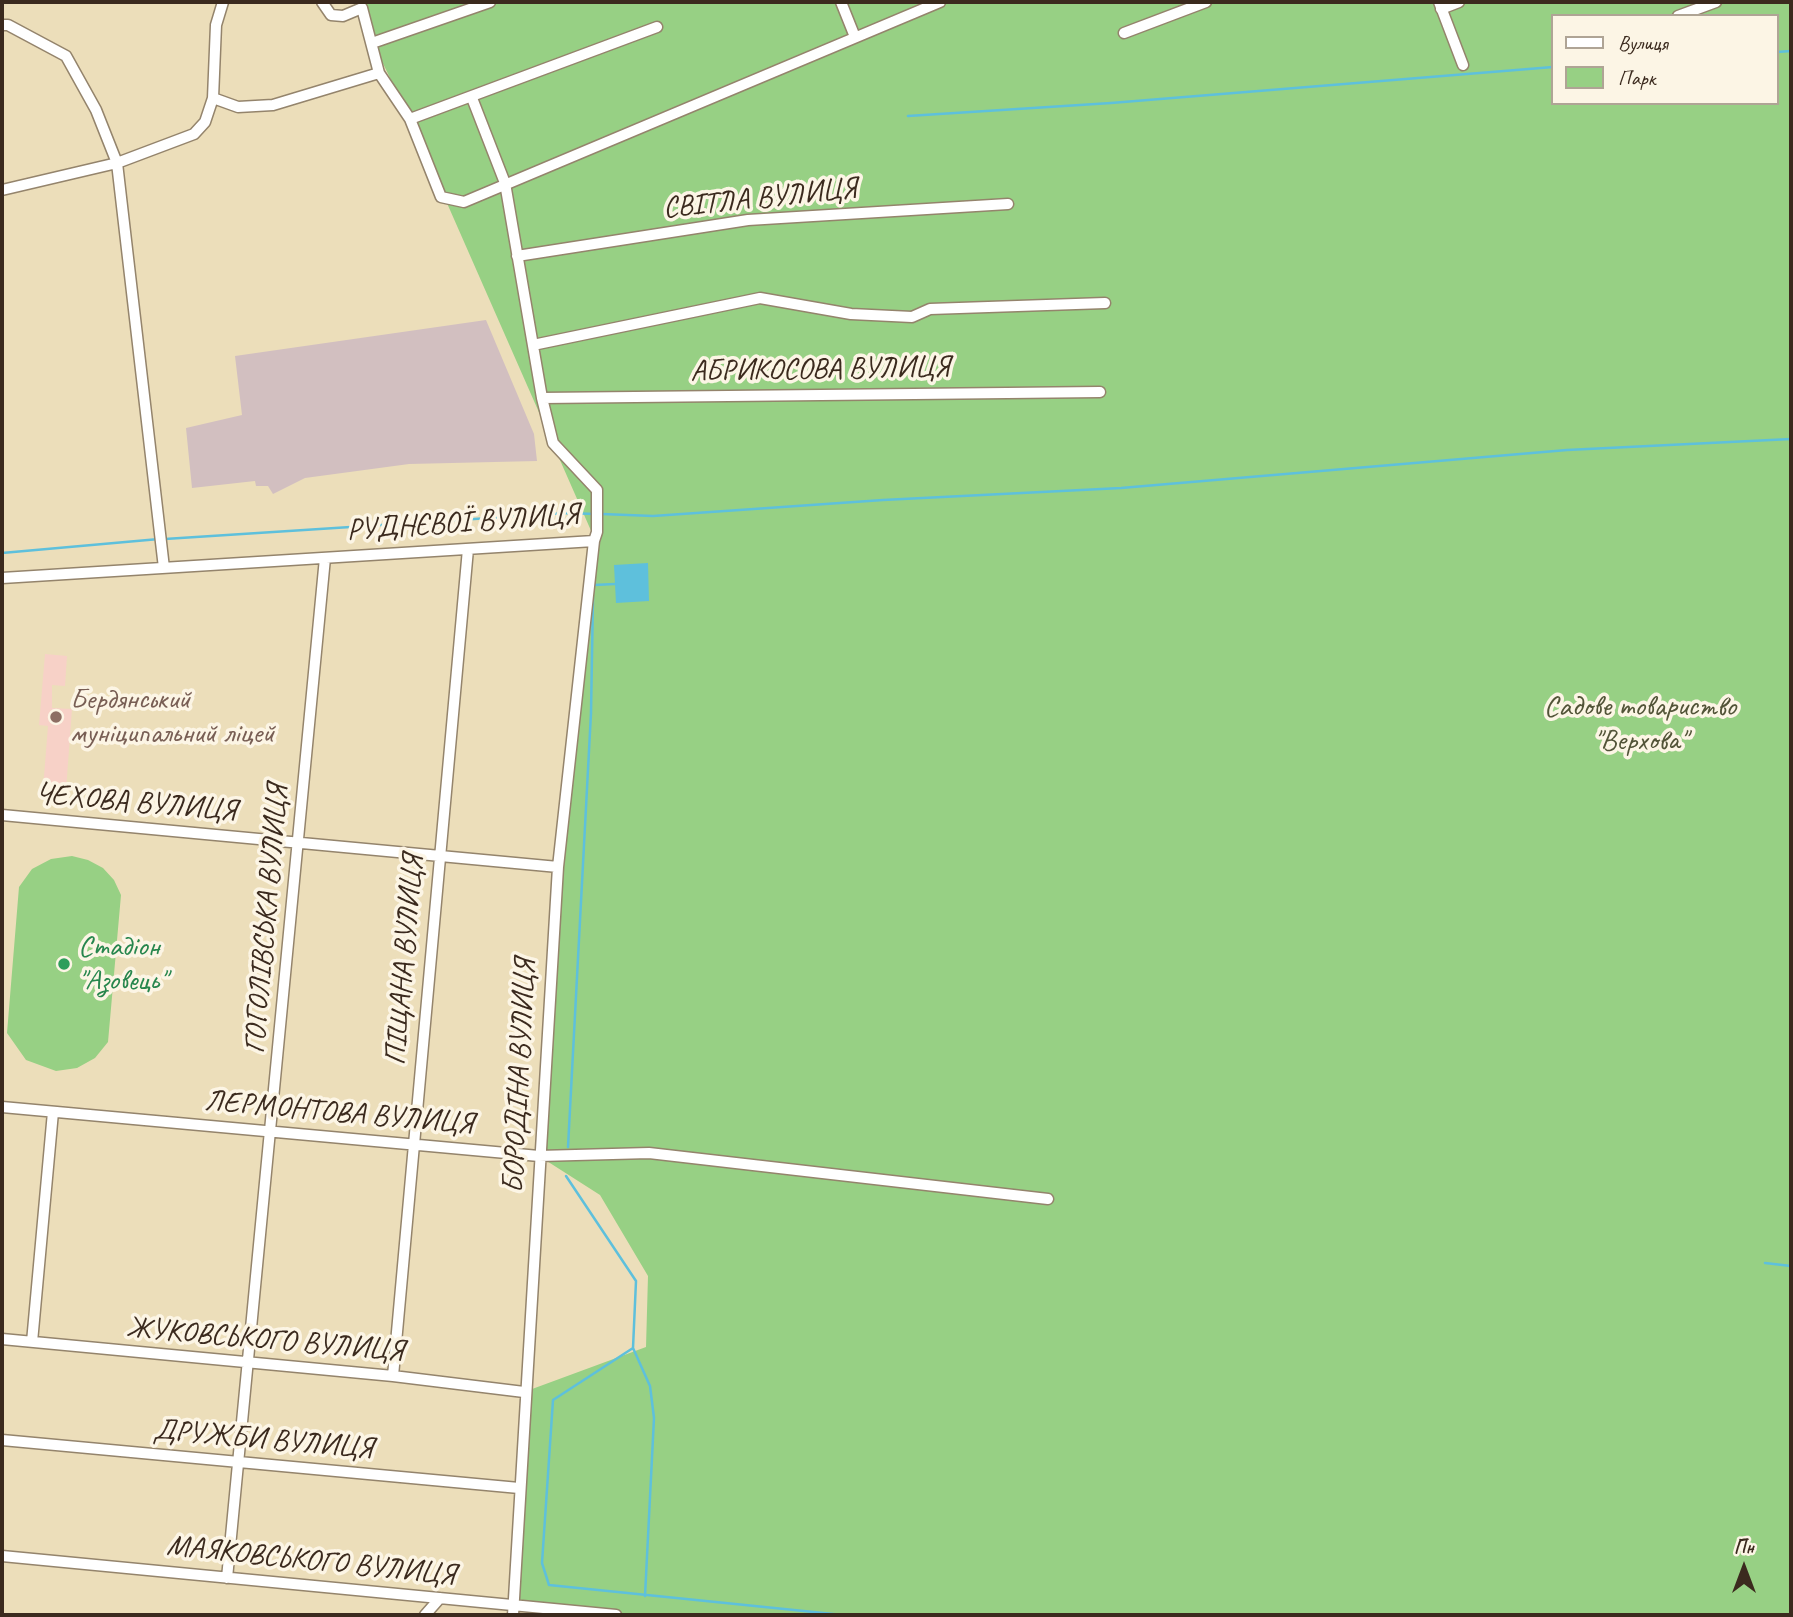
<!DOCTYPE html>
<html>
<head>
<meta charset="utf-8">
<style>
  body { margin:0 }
  #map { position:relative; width:1793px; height:1617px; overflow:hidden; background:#ecdeba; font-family:Caveat,sans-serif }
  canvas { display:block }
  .frame { position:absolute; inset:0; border:4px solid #3b2a1e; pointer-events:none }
  .legend { position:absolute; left:1551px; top:14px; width:228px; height:91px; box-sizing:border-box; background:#fcf5e5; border:2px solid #afa495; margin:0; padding:9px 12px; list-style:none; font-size:21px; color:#3b2a1e }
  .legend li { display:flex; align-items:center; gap:14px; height:35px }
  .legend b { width:35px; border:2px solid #afa495 }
  .north { position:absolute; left:1709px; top:1533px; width:70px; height:70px; -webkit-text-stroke:5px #fcf5e5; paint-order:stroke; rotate:0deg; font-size:19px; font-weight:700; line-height:28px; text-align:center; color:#3b2a1e }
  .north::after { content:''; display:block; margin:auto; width:24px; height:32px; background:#3b2a1e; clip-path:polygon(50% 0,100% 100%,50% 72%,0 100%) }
</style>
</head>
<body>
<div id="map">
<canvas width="1793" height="1617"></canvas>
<div class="frame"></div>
<ul class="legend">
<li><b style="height:9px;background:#fff"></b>Вулиця</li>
<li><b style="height:19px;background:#97d084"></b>Парк</li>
</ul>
<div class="north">Пн</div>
</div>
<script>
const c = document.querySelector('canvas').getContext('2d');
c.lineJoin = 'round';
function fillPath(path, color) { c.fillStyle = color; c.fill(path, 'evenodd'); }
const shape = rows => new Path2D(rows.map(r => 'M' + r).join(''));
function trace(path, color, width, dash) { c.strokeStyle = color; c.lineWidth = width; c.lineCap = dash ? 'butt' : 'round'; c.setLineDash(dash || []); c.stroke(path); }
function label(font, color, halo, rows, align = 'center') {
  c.font = font + ' Caveat,sans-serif'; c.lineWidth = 7; c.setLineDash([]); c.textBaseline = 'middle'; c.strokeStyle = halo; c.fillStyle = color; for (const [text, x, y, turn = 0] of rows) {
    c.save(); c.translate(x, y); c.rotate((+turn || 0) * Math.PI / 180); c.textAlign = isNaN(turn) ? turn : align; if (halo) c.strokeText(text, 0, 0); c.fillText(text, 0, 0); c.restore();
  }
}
const built = shape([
  [45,654,67,656,65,686,52,685,52,708,72,709,66,790,43,789,48,726,39,725]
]);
const industrial = shape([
  [486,320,534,434,537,461,409,464,305,478,273,494,268,486,256,486,255,481,192,488,186,428,242,415,235,356]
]);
const green = shape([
  [353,2,1791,2,1791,1615,634,1615,515,1604,524,1392,646,1347,648,1276,600,1195,539,1156,558,867,596,542,410,119],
  [1553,16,1777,16,1777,103,1553,103],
  [72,856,88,860,103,868,114,880,121,895,108,1042,95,1058,77,1068,56,1071,26,1060,7,1033,19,887,32,869,51,859]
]);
const water = shape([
  [648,563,649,601,616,603,614,565]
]);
const stream = shape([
  [1777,52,1791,51],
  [908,116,1111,103,1553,67],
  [602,514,653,516,883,500,1121,488,1567,450,1791,439],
  [165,539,567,513,595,514],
  [2,553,159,539],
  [594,585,615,584],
  [568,1147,591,713,593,597],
  [566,1176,636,1281,633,1348,553,1400,542,1563,549,1585,843,1615],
  [1765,1263,1791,1266],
  [633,1348,650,1386,654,1418,645,1596]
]);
const minor = shape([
  [223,2,216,25,213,98,238,107,273,105,379,73],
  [322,2,331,15,343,16,362,8,379,73,410,119,441,197,464,202,940,2],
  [841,2,855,37],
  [1439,2,1463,65],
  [1441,9,1459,2],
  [1678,16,1716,2],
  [2,25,8,25,66,56,96,110,117,163,164,568],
  [1124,33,1206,2],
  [372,43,490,2],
  [410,119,657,27],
  [2,190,117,163,194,134,205,122,213,98],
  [517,256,748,220,1008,204],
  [533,345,760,298,851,314,912,317,930,309,1105,303],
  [542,398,1100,392],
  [2,578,594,541,597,532,597,490,553,443,542,398,505,183,472,98],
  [2,815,558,867],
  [2,1107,539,1156,649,1153,1048,1199],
  [2,1339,393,1376,524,1392],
  [32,1342,53,1112],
  [393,1376,468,549],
  [2,1440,519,1488],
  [2,1556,616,1615],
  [227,1578,325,558],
  [425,1615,440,1598],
  [513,1615,558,867,594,541]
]);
const markers = [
  [56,717,7,"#8d6e63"],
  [64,964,7,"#2e9e5b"]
];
const streetNames = [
  ["СВІТЛА ВУЛИЦЯ",760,199,-6],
  ["АБРИКОСОВА ВУЛИЦЯ",820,370,-1],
  ["РУДНЄВОЇ ВУЛИЦЯ",463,523,-4],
  ["ЧЕХОВА ВУЛИЦЯ",136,803,5],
  ["ГОГОЛІВСЬКА ВУЛИЦЯ",267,919,-85],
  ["ПІЩАНА ВУЛИЦЯ",405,960,-85],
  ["БОРОДІНА ВУЛИЦЯ",520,1076,-87],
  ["ЛЕРМОНТОВА ВУЛИЦЯ",339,1113,5],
  ["ЖУКОВСЬКОГО ВУЛИЦЯ",265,1340,5],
  ["ДРУЖБИ ВУЛИЦЯ",263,1440,5],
  ["МАЯКОВСЬКОГО ВУЛИЦЯ",311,1561,6]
];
const educationNames = [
  ["Бердянський",70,700],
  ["муніципальний ліцей",70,734]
];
const parkNames = [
  ["Садове товариство",1640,707],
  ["\"Верхова\"",1640,741]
];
const leisureNames = [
  ["Стадіон",78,947],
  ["\"Азовець\"",78,981]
];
fillPath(built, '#f7d1c7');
fillPath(industrial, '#d2bfc0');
fillPath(green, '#97d084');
fillPath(water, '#5ec0dc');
trace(stream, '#5ec0dc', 2.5);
trace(minor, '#94846c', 13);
trace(minor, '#fff', 10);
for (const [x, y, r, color] of markers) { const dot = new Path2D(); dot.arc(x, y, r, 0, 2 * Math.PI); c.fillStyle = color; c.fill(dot); trace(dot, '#fcf5e5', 2.5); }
label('30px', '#3b2a1e', '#fcf5e5', streetNames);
label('30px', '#785e54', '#fcf5e5', educationNames, 'left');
label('30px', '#525438', '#fcf5e5', parkNames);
label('30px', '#27864d', '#fcf5e5', leisureNames, 'left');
</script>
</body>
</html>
